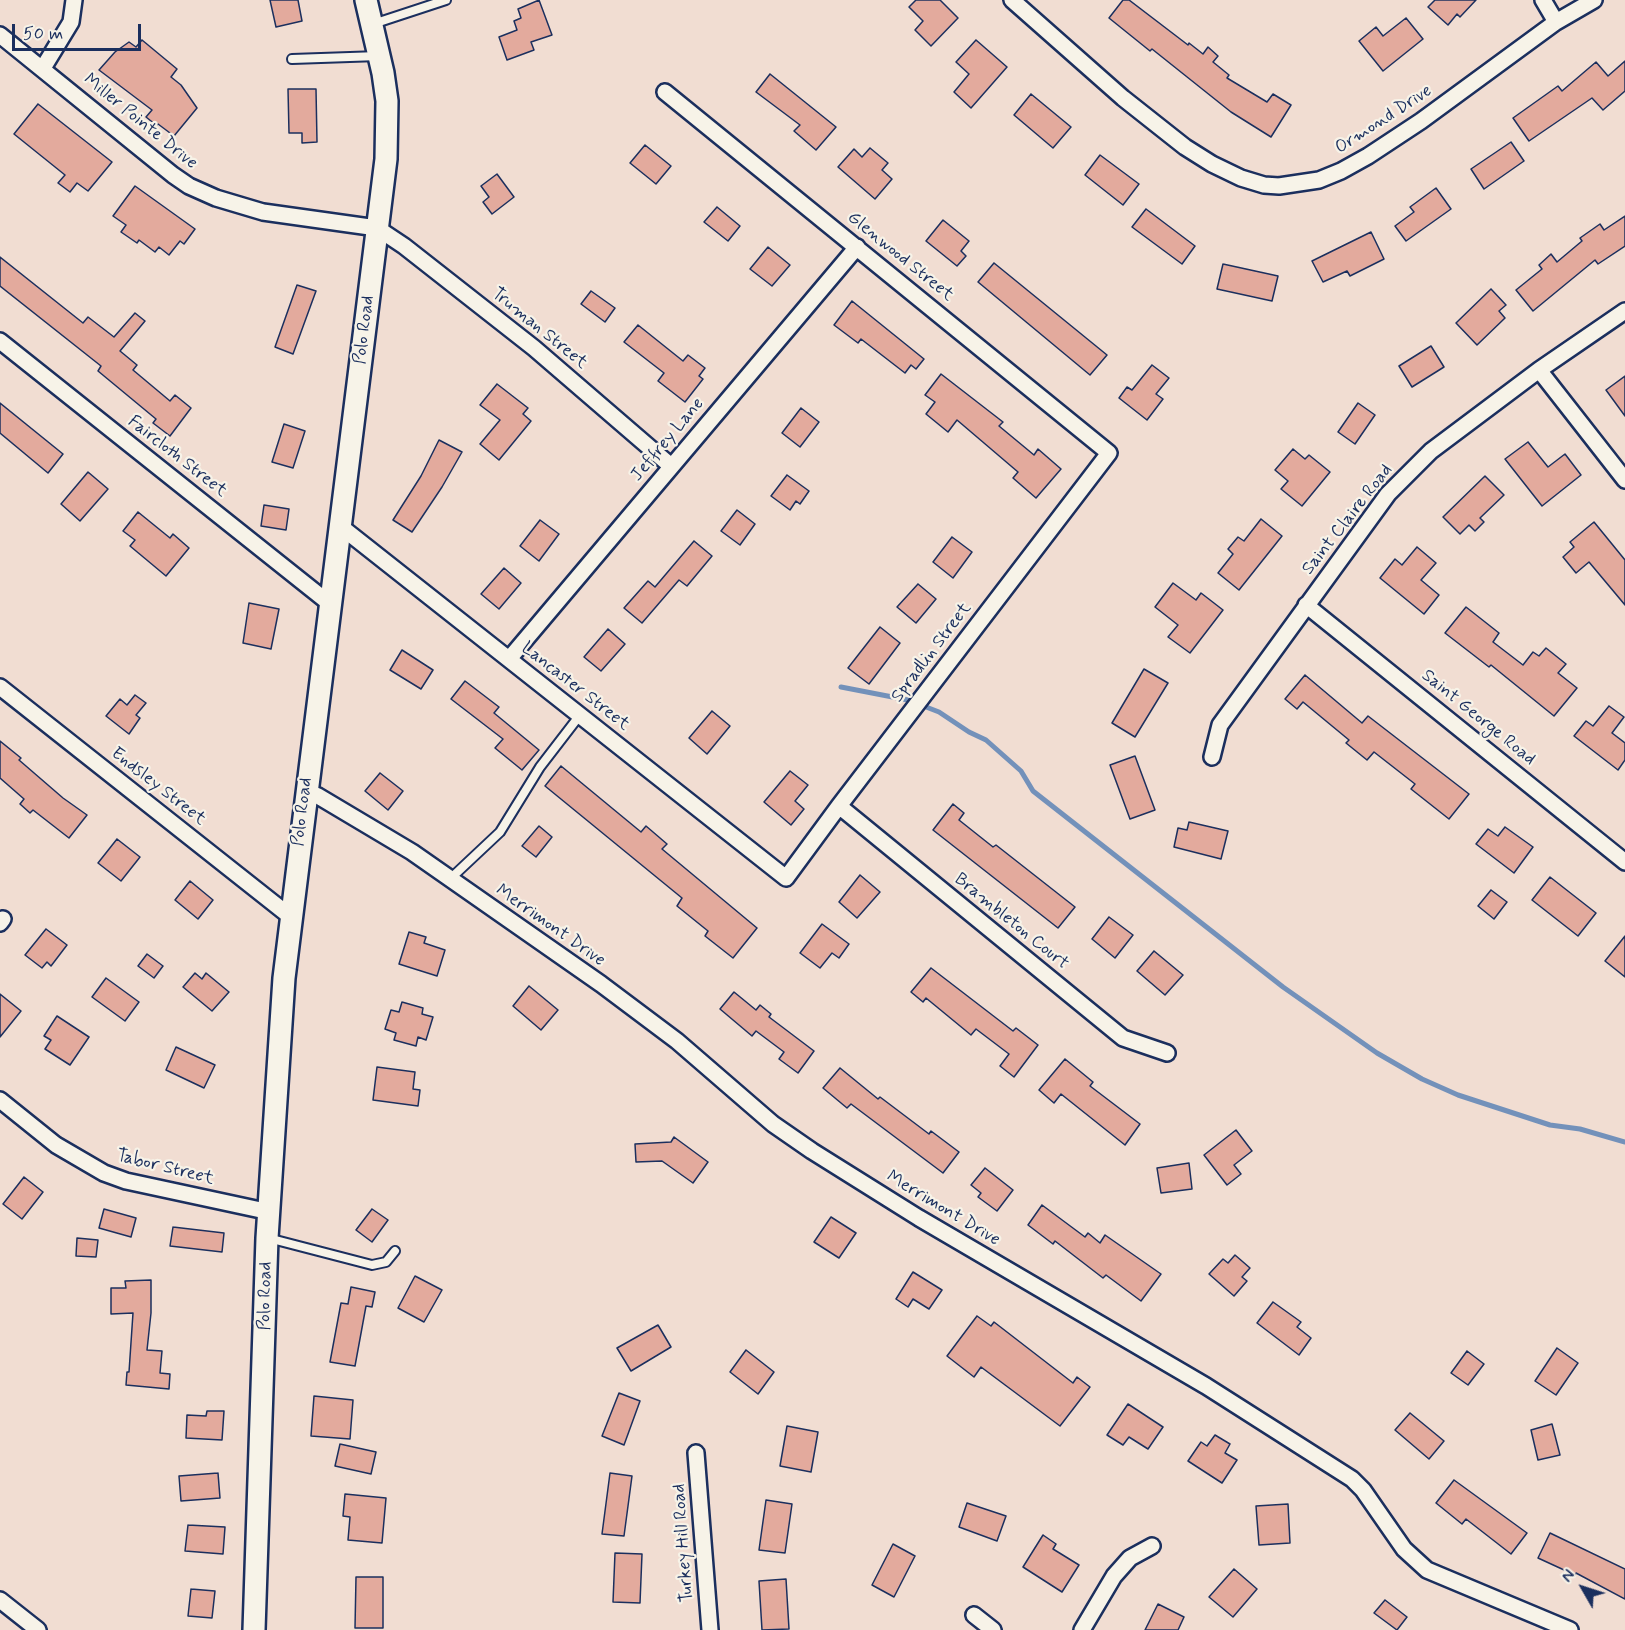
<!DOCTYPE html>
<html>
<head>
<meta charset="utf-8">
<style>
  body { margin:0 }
  #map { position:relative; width:1625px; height:1630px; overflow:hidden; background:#f1ddd2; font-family:Mynerve,sans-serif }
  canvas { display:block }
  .north { position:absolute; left:1553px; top:1558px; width:60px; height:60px; -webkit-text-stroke:4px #f7f3e8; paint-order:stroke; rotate:309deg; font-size:16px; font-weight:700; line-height:24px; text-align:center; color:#1b2f5e }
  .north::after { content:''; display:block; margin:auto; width:21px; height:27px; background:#1b2f5e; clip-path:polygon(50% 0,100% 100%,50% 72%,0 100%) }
  .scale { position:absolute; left:12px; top:24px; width:129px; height:27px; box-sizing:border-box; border:3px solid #1b2f5e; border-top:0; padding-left:8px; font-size:18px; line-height:21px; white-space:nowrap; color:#1b2f5e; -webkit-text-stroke:4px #f7f3e8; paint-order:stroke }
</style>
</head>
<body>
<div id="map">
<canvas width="1625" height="1630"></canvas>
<div class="north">N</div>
<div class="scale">50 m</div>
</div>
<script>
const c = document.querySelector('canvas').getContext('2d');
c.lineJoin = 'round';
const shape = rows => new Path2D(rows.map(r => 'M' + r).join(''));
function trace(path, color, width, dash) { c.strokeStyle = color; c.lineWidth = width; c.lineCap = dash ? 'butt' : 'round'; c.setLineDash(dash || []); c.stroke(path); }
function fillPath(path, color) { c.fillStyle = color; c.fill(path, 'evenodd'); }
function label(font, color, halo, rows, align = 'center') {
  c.font = font + ' Mynerve,sans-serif'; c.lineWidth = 4.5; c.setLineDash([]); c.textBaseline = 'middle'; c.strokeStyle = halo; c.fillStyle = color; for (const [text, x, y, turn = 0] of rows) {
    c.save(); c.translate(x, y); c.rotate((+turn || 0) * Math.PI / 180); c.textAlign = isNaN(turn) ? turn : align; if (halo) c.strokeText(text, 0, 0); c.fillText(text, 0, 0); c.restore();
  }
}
const stream = shape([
  [841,687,908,700,939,712,969,732,986,740,1021,771,1033,791,1283,987,1377,1053,1422,1079,1458,1095,1550,1125,1580,1129,1625,1142]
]);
const building = shape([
  [270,0,298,0,302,21,276,27,270,0],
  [539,0,552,35,531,42,534,50,507,60,499,37,517,30,514,21,521,18,518,9,539,0],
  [916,0,940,0,958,18,931,46,915,30,923,21,909,7,916,0],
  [1123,0,1129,0,1188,45,1189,43,1203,54,1208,47,1218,56,1213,62,1229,75,1227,78,1267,102,1273,94,1291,105,1271,137,1231,112,1152,49,1150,51,1109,18,1123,0],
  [1435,0,1476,0,1460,17,1457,14,1448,25,1428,7,1435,0],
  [1406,18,1423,39,1383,71,1359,41,1376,27,1383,36,1406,18],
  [142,40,177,69,171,77,181,85,197,108,174,136,158,124,156,125,146,117,152,110,99,70,115,52,129,42,136,47,142,40],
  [976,40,1007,67,971,108,954,92,969,74,956,62,976,40],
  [1625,61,1625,91,1603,110,1592,98,1529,141,1513,118,1558,86,1562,91,1596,62,1608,76,1625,61],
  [770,74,836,127,816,150,794,131,800,125,756,92,770,74],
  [288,89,316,89,317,142,302,143,302,133,289,133,288,89],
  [1031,94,1071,127,1053,148,1014,115,1031,94],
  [38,104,112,162,88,191,77,183,70,192,58,183,65,175,14,134,38,104],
  [1511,142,1524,161,1484,189,1471,169,1511,142],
  [645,145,671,166,656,184,630,163,645,145],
  [870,148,888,163,882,170,892,179,875,199,838,167,854,149,862,157,870,148],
  [1100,155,1139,184,1123,205,1085,175,1100,155],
  [497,174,514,197,492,214,483,202,489,197,481,186,497,174],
  [135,186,195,229,184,244,180,241,169,255,159,247,155,252,139,240,137,243,121,232,126,225,113,216,135,186],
  [1436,188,1451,209,1406,241,1395,226,1414,212,1410,207,1436,188],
  [717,207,740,226,728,241,704,222,717,207],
  [1146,209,1195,246,1182,264,1132,227,1146,209],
  [1625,216,1625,246,1598,264,1595,260,1533,311,1516,290,1542,269,1539,265,1551,254,1557,262,1582,241,1580,238,1600,224,1604,230,1625,216],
  [943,220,969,241,961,251,966,256,957,266,926,241,943,220],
  [1371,232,1384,259,1350,276,1347,271,1323,282,1312,261,1371,232],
  [768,247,790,265,772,286,750,269,768,247],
  [0,257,83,323,88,317,114,337,135,313,145,321,120,351,137,365,133,370,170,401,175,395,191,408,170,436,153,423,156,419,98,371,101,366,0,286,0,257],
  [994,263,1107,355,1090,375,978,282,994,263],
  [1223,264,1278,276,1272,301,1217,289,1223,264],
  [297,285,316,291,293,354,275,347,297,285],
  [1491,289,1506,305,1499,311,1505,318,1477,345,1456,323,1491,289],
  [591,291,615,308,605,322,581,304,591,291],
  [852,301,924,359,916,369,911,365,905,373,861,339,858,343,834,325,852,301],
  [638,325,683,361,688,355,705,368,699,376,703,379,685,402,658,381,664,373,624,342,638,325],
  [1431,346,1444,367,1412,387,1399,366,1431,346],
  [1152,365,1169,378,1156,394,1163,399,1147,420,1119,398,1127,387,1132,390,1152,365],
  [941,374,1003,422,999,426,1034,455,1038,449,1061,469,1036,498,1013,478,1018,472,957,420,948,432,926,414,935,402,925,395,941,374],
  [1625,376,1625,416,1606,390,1625,376],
  [497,384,528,408,523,414,531,421,499,460,480,444,500,420,480,405,497,384],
  [0,403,63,454,48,473,0,433,0,403],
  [1358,403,1375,415,1355,444,1338,432,1358,403],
  [801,408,819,422,800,447,782,433,801,408],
  [284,424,305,431,293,468,272,462,284,424],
  [439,440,462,452,442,487,412,532,393,520,421,476,439,440],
  [1528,442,1548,467,1565,454,1581,475,1542,506,1505,459,1528,442],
  [1293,449,1305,459,1309,455,1330,472,1302,506,1281,489,1288,481,1275,470,1293,449],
  [88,472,108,489,80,521,61,504,88,472],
  [787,475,809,491,800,504,796,501,790,510,771,496,787,475],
  [1485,476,1504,495,1480,518,1484,522,1475,531,1469,525,1460,534,1443,517,1485,476],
  [264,505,289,509,286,530,261,526,264,505],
  [737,510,755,524,740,545,721,531,737,510],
  [138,512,170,538,173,534,189,548,166,576,130,546,135,540,123,531,138,512],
  [1261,519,1282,536,1239,590,1218,573,1233,554,1228,549,1238,537,1244,541,1261,519],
  [540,520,559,534,539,561,520,546,540,520],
  [1594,522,1625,560,1625,605,1589,562,1576,573,1563,557,1574,547,1570,542,1594,522],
  [952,537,972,552,953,578,933,562,952,537],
  [694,541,712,556,687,586,679,580,642,623,624,608,648,581,655,587,694,541],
  [1417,547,1436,563,1421,580,1439,595,1424,614,1380,578,1395,559,1402,565,1417,547],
  [504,568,521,583,499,609,481,594,504,568],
  [1173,583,1196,600,1201,593,1223,610,1190,653,1168,637,1178,625,1155,607,1173,583],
  [918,584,936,599,916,623,897,607,918,584],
  [249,603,279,609,271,649,243,643,249,603],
  [1466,607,1499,633,1493,642,1523,665,1533,652,1539,656,1546,648,1566,664,1558,673,1577,688,1554,716,1491,665,1489,667,1445,633,1466,607],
  [880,627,900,643,869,684,848,668,880,627],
  [608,629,625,644,601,671,584,657,608,629],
  [402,650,433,670,421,689,390,670,402,650],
  [1144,669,1168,683,1135,737,1112,723,1144,669],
  [1305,675,1362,723,1368,716,1469,794,1449,819,1411,789,1415,784,1374,752,1367,760,1346,743,1349,740,1303,702,1297,709,1285,699,1305,675],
  [465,681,499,707,494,713,539,750,522,770,495,748,503,739,451,699,465,681],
  [135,695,146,703,136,715,140,718,129,734,106,716,120,699,127,705,135,695],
  [1609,706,1624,717,1612,733,1625,743,1625,760,1618,770,1574,736,1586,721,1593,726,1609,706],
  [712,711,730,726,707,754,689,738,712,711],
  [0,741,21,758,19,760,63,798,87,815,69,838,33,810,30,813,20,804,24,799,0,778,0,741],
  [1135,756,1155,810,1130,819,1110,765,1135,756],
  [561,766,641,832,646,826,667,844,662,849,757,928,733,958,705,936,708,931,677,906,682,898,545,786,561,766],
  [790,771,808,785,795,801,804,809,791,825,764,802,790,771],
  [380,773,403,791,388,810,365,791,380,773],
  [953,804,964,813,959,820,993,847,996,845,1075,907,1058,928,933,830,953,804],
  [1189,822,1228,831,1221,859,1174,847,1178,828,1187,830,1189,822],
  [539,826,552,837,536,857,522,846,539,826],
  [1505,827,1533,847,1514,873,1476,844,1488,829,1498,836,1505,827],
  [117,839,140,857,121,881,98,863,117,839],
  [860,875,880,892,857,918,839,902,860,875],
  [1550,877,1596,913,1578,936,1532,900,1550,877],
  [190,881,213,900,198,919,175,900,190,881],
  [1491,890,1507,902,1494,919,1478,906,1491,890],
  [1109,917,1133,935,1115,958,1092,939,1109,917],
  [822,924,849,944,839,958,832,953,820,968,800,953,822,924],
  [46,929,67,945,51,966,47,962,42,968,25,955,46,929],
  [409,932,426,937,424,943,445,950,437,976,399,964,409,932],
  [1625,936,1625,977,1605,961,1625,936],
  [1154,951,1183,975,1165,995,1137,971,1154,951],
  [147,954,163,966,154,978,138,966,147,954],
  [931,968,1013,1031,1016,1028,1038,1045,1014,1077,1000,1066,1009,1054,976,1029,971,1035,926,998,923,1002,911,992,931,968],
  [195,973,202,979,206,973,229,992,212,1011,183,987,195,973],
  [106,978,139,1002,125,1021,92,997,106,978],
  [529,986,558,1010,541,1030,513,1006,529,986],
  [734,992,756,1010,760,1005,771,1014,769,1017,814,1051,798,1073,779,1059,784,1052,756,1031,752,1036,720,1009,734,992],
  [0,994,21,1011,0,1037,0,994],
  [402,1002,423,1008,422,1014,433,1017,426,1040,418,1037,416,1046,394,1040,396,1033,385,1029,391,1010,399,1012,402,1002],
  [57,1016,89,1037,70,1065,45,1049,51,1040,44,1036,57,1016],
  [176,1047,215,1065,204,1088,166,1070,176,1047],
  [1065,1059,1093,1082,1090,1086,1140,1124,1125,1145,1061,1094,1054,1103,1039,1090,1065,1059],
  [377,1067,415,1072,413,1089,420,1090,418,1106,373,1100,377,1067],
  [840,1068,878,1099,880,1097,929,1134,931,1131,959,1152,943,1173,851,1104,847,1108,823,1088,840,1068],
  [1236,1130,1252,1151,1234,1165,1241,1174,1227,1185,1204,1155,1236,1130],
  [674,1137,708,1162,693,1183,662,1161,636,1162,635,1144,671,1142,674,1137],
  [1189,1163,1192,1189,1161,1193,1157,1168,1189,1163],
  [985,1168,1013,1190,997,1211,978,1197,981,1193,971,1185,985,1168],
  [24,1177,43,1192,22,1219,3,1204,24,1177],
  [1042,1205,1085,1237,1088,1233,1100,1243,1105,1235,1161,1274,1141,1301,1106,1275,1103,1278,1055,1241,1053,1244,1028,1225,1042,1205],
  [104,1209,136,1218,131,1237,99,1228,104,1209],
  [372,1209,388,1220,372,1242,356,1230,372,1209],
  [831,1217,856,1233,839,1258,814,1242,831,1217],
  [173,1227,224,1233,222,1252,170,1246,173,1227],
  [77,1238,98,1240,96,1257,76,1256,77,1238],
  [1235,1255,1250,1268,1242,1277,1247,1281,1234,1296,1209,1274,1223,1259,1228,1263,1235,1255],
  [913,1272,942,1290,929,1309,913,1299,908,1307,896,1299,913,1272],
  [415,1276,442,1290,424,1322,398,1308,415,1276],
  [151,1280,151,1313,147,1350,162,1351,160,1373,170,1374,169,1389,126,1385,127,1372,129,1372,133,1313,111,1314,111,1288,126,1288,125,1281,151,1280],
  [351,1287,375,1292,372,1307,366,1306,355,1366,330,1362,341,1303,348,1304,351,1287],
  [1273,1302,1301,1322,1297,1327,1311,1338,1299,1355,1257,1323,1273,1302],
  [977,1316,991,1326,994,1322,1073,1383,1077,1377,1090,1387,1060,1426,981,1367,974,1377,947,1356,977,1316],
  [658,1325,671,1347,631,1371,617,1348,658,1325],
  [1557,1348,1578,1363,1556,1395,1535,1381,1557,1348],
  [746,1350,774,1372,758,1394,730,1372,746,1350],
  [1467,1351,1484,1364,1468,1385,1451,1373,1467,1351],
  [619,1393,640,1401,624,1445,602,1436,619,1393],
  [314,1396,353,1400,350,1439,311,1436,314,1396],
  [1128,1404,1163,1427,1148,1449,1129,1437,1123,1445,1107,1435,1128,1404],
  [207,1411,224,1411,222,1440,186,1438,187,1415,206,1416,207,1411],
  [1410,1413,1444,1441,1429,1459,1395,1430,1410,1413],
  [1552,1424,1560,1455,1538,1460,1531,1430,1552,1424],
  [787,1426,818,1432,811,1472,780,1466,787,1426],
  [1215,1435,1230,1444,1225,1453,1237,1460,1222,1483,1188,1461,1201,1442,1207,1446,1215,1435],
  [340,1444,376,1452,371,1474,335,1466,340,1444],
  [218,1473,220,1498,181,1501,179,1476,218,1473],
  [610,1473,632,1476,624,1536,602,1534,610,1473],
  [1454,1480,1527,1533,1511,1554,1466,1519,1462,1524,1436,1503,1454,1480],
  [345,1494,386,1498,382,1543,348,1540,350,1517,343,1516,345,1494],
  [766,1500,792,1504,785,1553,759,1550,766,1500],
  [967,1503,1006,1516,997,1541,959,1527,967,1503],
  [1288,1504,1290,1543,1259,1545,1256,1506,1288,1504],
  [188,1525,225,1527,223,1554,185,1551,188,1525],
  [1550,1533,1625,1569,1625,1599,1576,1573,1575,1575,1538,1558,1550,1533],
  [1043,1535,1056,1544,1053,1549,1079,1565,1062,1592,1023,1567,1043,1535],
  [893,1544,915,1556,894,1597,872,1585,893,1544],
  [615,1553,642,1554,640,1603,613,1602,615,1553],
  [1234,1569,1257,1589,1233,1617,1209,1597,1234,1569],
  [356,1577,383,1577,383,1628,355,1628,356,1577],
  [786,1579,789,1629,762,1630,759,1581,786,1579],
  [191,1589,215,1591,212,1618,188,1616,191,1589],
  [1385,1600,1407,1617,1397,1630,1374,1613,1385,1600],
  [1158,1604,1184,1617,1178,1630,1145,1630,1158,1604]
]);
const lane = shape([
  [373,24,446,0],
  [292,59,379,56],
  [450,879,500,832,540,767,580,715],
  [268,1238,372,1265,386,1262,395,1251]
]);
const street = shape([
  [1012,0,1123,98,1185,147,1212,164,1241,178,1264,185,1279,186,1319,180,1341,171,1368,156,1421,121,1556,22,1594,0],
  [1543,0,1556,22],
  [0,35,173,175,189,186,216,198,263,212,377,228,404,246,534,348,671,466],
  [43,68,71,22,74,0],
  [0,341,329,603],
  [1539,370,1625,480],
  [340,526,786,878,839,806,1109,453,665,92],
  [1306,605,1625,862],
  [509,659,857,247],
  [0,687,291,917],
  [1212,757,1220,725,1388,494,1431,451,1539,370,1625,311],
  [306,791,318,796,412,852,601,984,677,1041,773,1124,812,1151,919,1218,1206,1386,1352,1479,1363,1490,1404,1549,1427,1570,1570,1630],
  [839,806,1123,1038,1167,1053],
  [0,923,3,919],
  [0,1100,56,1145,104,1173,126,1181,270,1212],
  [696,1453,710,1630],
  [0,1600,38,1630],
  [974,1615,993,1630],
  [1082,1630,1114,1576,1130,1558,1152,1546]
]);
const secondary = shape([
  [254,1630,267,1238,284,978,386,159,387,101,383,73,366,0]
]);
const streetNames = [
  ["Ormond Drive",1384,120,-33],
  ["Miller Pointe Drive",140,122,39],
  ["Glenwood Street",900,257,39],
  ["Truman Street",539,329,39],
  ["Polo Road",365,330,-83],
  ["Jeffrey Lane",668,440,-50],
  ["Faircloth Street",177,457,38],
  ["Saint Claire Road",1348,520,-52],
  ["Spradlin Street",932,653,-53],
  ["Lancaster Street",575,687,38],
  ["Saint George Road",1478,718,39],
  ["Endsley Street",158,787,38],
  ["Polo Road",303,812,-83],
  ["Brambleton Court",1011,922,39],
  ["Merrimont Drive",550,926,35],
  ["Tabor Street",165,1168,14],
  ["Merrimont Drive",943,1209,31],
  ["Polo Road",266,1296,-89],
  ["Turkey Hill Road",684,1543,-94]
];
trace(stream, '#7391ba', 5);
fillPath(building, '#e3aa9d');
trace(building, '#1b2f5e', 1.5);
trace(lane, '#1b2f5e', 12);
trace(street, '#1b2f5e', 20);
trace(secondary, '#1b2f5e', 26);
trace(lane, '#f7f3e8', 8);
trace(street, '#f7f3e8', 15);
trace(secondary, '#f7f3e8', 21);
label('18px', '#1b2f5e', '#f7f3e8', streetNames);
</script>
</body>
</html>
